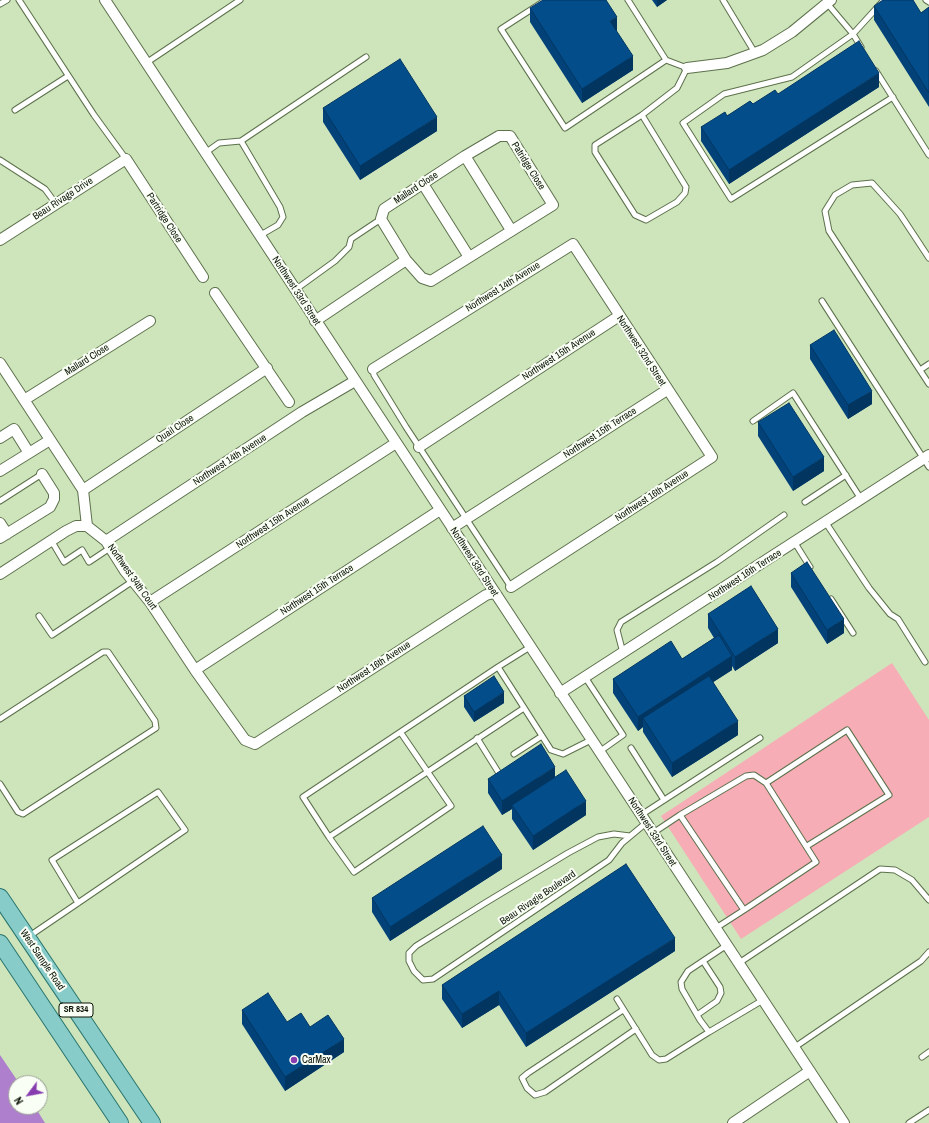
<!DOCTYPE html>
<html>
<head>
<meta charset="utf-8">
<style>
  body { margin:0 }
  #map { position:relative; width:929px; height:1123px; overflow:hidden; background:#cee5bc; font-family:"Archivo Narrow",sans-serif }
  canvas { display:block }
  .north { position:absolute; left:8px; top:1075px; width:40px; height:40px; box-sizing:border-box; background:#fafff6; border:1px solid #9aa196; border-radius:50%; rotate:238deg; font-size:11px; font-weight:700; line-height:16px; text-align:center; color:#0b1305 }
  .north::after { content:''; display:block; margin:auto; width:14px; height:18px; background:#873daf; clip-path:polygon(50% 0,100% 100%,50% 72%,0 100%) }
</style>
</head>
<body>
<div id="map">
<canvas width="929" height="1123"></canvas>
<div class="north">N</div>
</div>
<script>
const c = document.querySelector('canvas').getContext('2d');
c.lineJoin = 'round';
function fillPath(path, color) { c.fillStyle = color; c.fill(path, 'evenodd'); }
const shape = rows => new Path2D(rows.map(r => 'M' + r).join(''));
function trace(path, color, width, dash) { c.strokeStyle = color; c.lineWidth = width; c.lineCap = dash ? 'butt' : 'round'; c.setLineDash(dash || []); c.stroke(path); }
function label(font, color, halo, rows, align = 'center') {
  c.font = font + ' "Archivo Narrow",sans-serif'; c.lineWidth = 4; c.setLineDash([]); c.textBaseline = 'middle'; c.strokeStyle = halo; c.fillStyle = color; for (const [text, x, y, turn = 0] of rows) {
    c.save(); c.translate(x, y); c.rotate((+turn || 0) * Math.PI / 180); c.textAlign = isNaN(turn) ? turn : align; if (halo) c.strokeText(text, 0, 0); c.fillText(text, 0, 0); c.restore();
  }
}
const green = shape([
  [892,663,929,720,929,817,741,939,661,816]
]);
const water = shape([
  [0,1055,19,1083,16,1083,16,1107,35,1107,45,1123,0,1123]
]);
const lane = shape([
  [19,0,94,115,126,159],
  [546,0,501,29,565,128,666,60],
  [628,0,666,60,687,68,677,88,642,115,686,187,685,193,677,202,646,220,635,215,595,152,595,145,642,115],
  [723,0,755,53],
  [926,0,929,2],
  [826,2,853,34,884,0],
  [0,4,7,0],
  [861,47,853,34,792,77,724,94,683,123,731,199,893,97],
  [146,63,240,0],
  [876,71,929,155],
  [15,110,68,76],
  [241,141,366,57],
  [205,153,219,143,241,141,280,207,283,217,278,225,259,236],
  [0,160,45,189,56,204],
  [929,258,900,214,872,183,852,185,835,195,825,211,829,231,929,384],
  [295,290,335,261,349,247,351,239,381,219],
  [822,301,929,467],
  [373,369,374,375,406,427,511,587],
  [920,370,929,364],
  [753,421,793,393,861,499],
  [0,501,42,474],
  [805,502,846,475],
  [826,523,869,588,890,614,898,619,925,662],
  [51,540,64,562,82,550,89,562,110,548],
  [795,543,810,567],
  [831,599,853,633],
  [39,616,52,635,133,581],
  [530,647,498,667,551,750,563,754,591,740],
  [623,653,617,630,621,622,717,562,784,515],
  [498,667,303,797,329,837,524,708],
  [585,677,623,735,599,752],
  [0,719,103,652,108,652,155,721,156,728,23,814,18,812,0,784],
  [477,738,500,775],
  [631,748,664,800],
  [514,754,542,736],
  [766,783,847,730,889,795,807,846],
  [641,815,760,738],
  [680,815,746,776,754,775,766,783,816,862,744,910],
  [653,833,680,815,744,910,716,928],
  [630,836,614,834,598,837,568,853,485,903,416,946,409,953,409,961,414,971,423,980,433,979,609,860,622,843,646,823],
  [329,837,354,872,451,806,401,733],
  [28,937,78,903,185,830,158,792,52,860,78,903],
  [727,945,688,971,681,982,682,989,700,1020,709,1032,763,1000],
  [739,963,880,869,895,870,912,880,929,900],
  [617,999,652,1055,659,1060,666,1059,709,1032],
  [623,1010,528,1073,522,1078,527,1088,535,1095,545,1092,636,1029],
  [697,1015,717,1001,721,993,720,987,703,961],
  [795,1047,921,961,929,952],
  [922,1057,929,1052],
  [909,1123,929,1110]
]);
const street = shape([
  [105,0,844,1123],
  [687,68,727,63,763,50,792,32,831,0],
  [499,136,510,136,553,205,431,281,422,278,406,260,381,219,384,209,465,156,499,136],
  [465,156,511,230],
  [423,184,469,257],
  [0,240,126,159,203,277],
  [215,293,289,402],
  [315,321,406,260],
  [0,363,83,490,87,526,106,541,125,571,150,602,195,670,245,740,255,744,486,595,494,593],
  [373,369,573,244,712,457,511,587],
  [24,400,150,321],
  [0,438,14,429,29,453],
  [419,447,619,316],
  [0,471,50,440],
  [83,490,267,368],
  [0,523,7,534],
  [452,528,667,390],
  [0,538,50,507,54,499,54,493,42,474],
  [106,541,302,412,355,381],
  [0,574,66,531,76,526,87,526],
  [150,602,396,443],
  [195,670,440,510],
  [560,693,929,455],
  [733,1123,810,1071]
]);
const primary = shape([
  [0,897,152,1123],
  [0,943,120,1123]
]);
const wall = shape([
  [652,0,667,0,657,7],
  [874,6,921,13,929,7,929,107,874,20],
  [530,8,617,31,616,31,633,70,582,103,530,22],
  [879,87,729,184,701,141,701,127,753,104],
  [323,108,437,131,360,180,323,122],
  [810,345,872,404,848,419,810,359],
  [758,422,824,471,793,491,758,436],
  [791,573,844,633,827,644,791,587],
  [708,614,778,643,735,671,732,666,732,670,713,682,738,735,672,777,643,732,643,727,638,731,613,693,613,679,682,659,714,638,708,628],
  [464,696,504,703,474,722,464,707],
  [555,777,586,815,533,850,512,819,512,809,502,815,488,793,488,779],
  [502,869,390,941,372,912,372,898],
  [675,951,526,1047,499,1005,462,1028,442,999,442,985],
  [242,1010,287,1022,344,1052,285,1091,242,1024]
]);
const shadedWall = shape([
  [657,0,667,0,657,7],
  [617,17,617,31,610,35,610,21],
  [633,56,633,70,582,103,582,89],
  [879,73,879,87,729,184,729,170],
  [437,117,437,131,360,180,360,166],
  [872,391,872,404,848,419,848,405],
  [824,457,824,471,793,491,793,477],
  [844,619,844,633,827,644,827,630],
  [778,629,778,643,735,671,735,657],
  [732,656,732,670,647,725,643,718,643,727,638,731,638,717],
  [504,692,504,703,474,722,474,712],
  [738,721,738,735,672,777,672,763],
  [555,767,555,781,512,805,512,809,502,815,502,801],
  [586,801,586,815,533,850,533,836],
  [502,855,502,869,390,941,390,927],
  [675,938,675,951,526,1047,526,1033],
  [499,991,499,1005,462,1028,462,1014],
  [344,1039,344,1052,285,1091,285,1077]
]);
const building = shape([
  [543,0,606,0,617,17,610,21,633,56,582,89,530,8,543,0],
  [883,0,913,0,921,13,929,7,929,93,874,6,883,0],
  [859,41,879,73,729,170,701,127,725,112,727,116,750,101,753,104,775,90,778,94,859,41],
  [400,59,437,117,360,166,323,108,400,59],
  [834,330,872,391,848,405,810,345,834,330],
  [789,403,824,457,793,477,758,422,789,403],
  [807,562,844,619,827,630,791,573,807,562],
  [751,586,778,629,735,657,708,614,751,586],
  [719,635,732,656,638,717,613,679,671,641,682,659,719,635],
  [494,676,504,692,474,712,464,696,494,676],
  [709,676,738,721,672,763,643,718,709,676],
  [541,744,555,767,502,801,488,779,541,744],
  [566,770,586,801,533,836,512,805,566,770],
  [483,826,502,855,390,927,372,898,483,826],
  [626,864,675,938,526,1033,499,991,462,1014,442,985,626,864],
  [268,993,287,1022,301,1013,310,1027,328,1015,344,1039,285,1077,242,1010,268,993]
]);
const markers = [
  [294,1060,4,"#873daf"]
];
const shields = [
  [76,1010,34]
];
const shieldNames = [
  ["SR 834",76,1010]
];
const streetNames = [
  ["Patridge Close",528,166,58],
  ["Mallard Close",416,188,-33],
  ["Beau Rivage Drive",63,199,-33],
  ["Partridge Close",164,218,57],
  ["Northwest 14th Avenue",503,287,-32],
  ["Northwest 33rd Street",296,291,57],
  ["Northwest 32nd Street",641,351,57],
  ["Northwest 15th Avenue",559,355,-33],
  ["Mallard Close",87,360,-32],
  ["Quail Close",175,429,-33],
  ["Northwest 15th Terrace",600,433,-33],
  ["Northwest 14th Avenue",230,460,-33],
  ["Northwest 16th Avenue",652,496,-33],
  ["Northwest 15th Avenue",273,523,-33],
  ["Northwest 33rd Street",474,562,57],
  ["Northwest 16th Terrace",745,575,-33],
  ["Northwest 34th Court",132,577,55],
  ["Northwest 15th Terrace",317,590,-33],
  ["Northwest 16th Avenue",374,667,-33],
  ["Northwest 33rd Street",652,832,57],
  ["Beau Rivagie Boulevard",538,898,-34],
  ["West Sample Road",42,960,56]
];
const poiNames = [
  ["CarMax",302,1060]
];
fillPath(green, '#f6adb5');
fillPath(water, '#ae7fcc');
trace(lane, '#5d714c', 7);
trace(street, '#5d714c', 12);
trace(primary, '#28756e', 18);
trace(lane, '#fff', 5);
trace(street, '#fff', 10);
trace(primary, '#88ccca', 16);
fillPath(wall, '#034278');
fillPath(shadedWall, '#023661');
fillPath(building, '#034d8b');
trace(building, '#023661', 1);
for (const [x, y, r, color] of markers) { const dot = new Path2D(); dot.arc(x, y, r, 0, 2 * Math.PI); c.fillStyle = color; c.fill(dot); trace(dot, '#fafff6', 1.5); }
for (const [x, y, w] of shields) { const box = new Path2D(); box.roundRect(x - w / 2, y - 7, w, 14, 3); c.fillStyle = '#fafff6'; c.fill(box); trace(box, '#0b1305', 1); }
label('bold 9px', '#0b1305', null, shieldNames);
label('10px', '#0b1305', '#fafff6', streetNames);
label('10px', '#0b1305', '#fafff6', poiNames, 'left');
</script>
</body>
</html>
